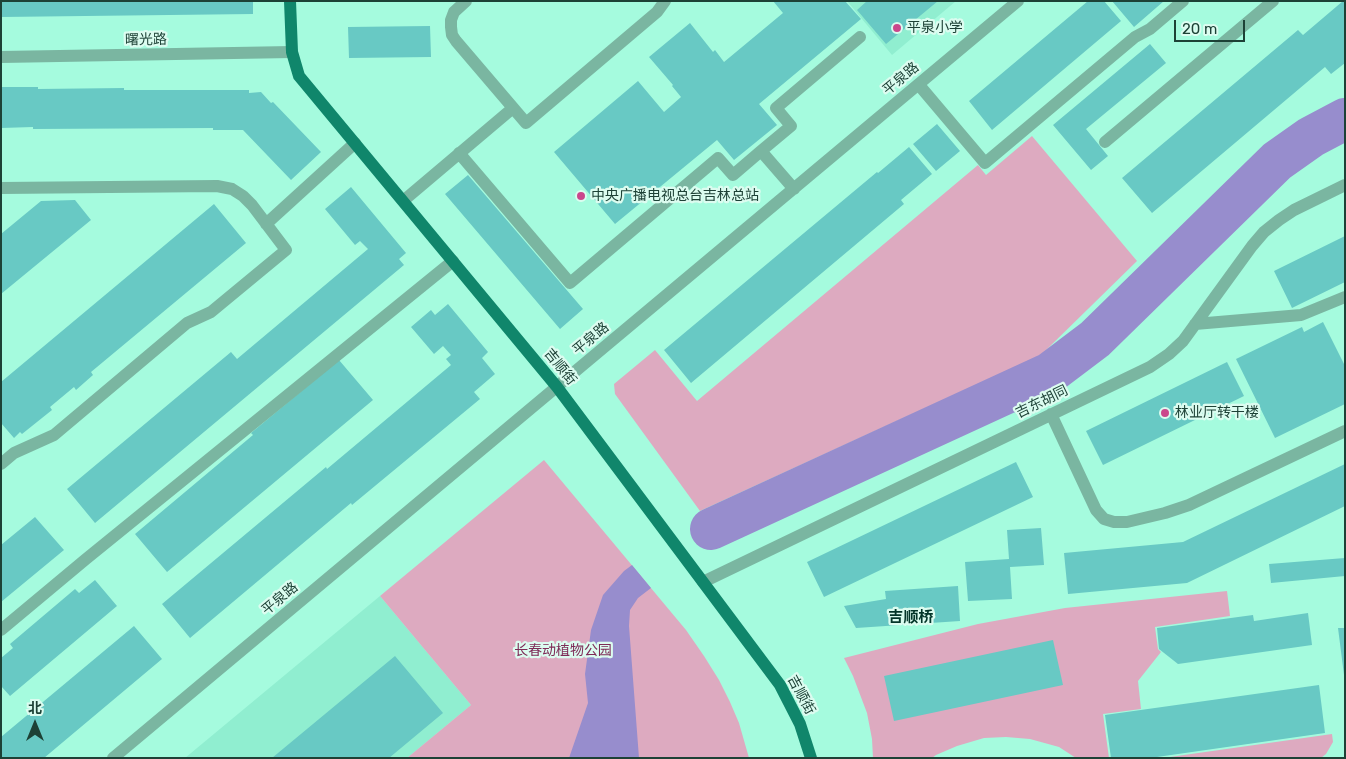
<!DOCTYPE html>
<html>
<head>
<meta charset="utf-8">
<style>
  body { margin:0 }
  #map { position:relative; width:1346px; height:759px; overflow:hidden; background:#a5fbde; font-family:Rubik,"Noto Sans SC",sans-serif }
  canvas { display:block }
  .frame { position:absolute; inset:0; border:2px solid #1d4136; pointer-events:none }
  .north { position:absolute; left:10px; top:699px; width:50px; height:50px; -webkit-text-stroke:4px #dcfcf0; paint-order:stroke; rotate:0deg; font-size:14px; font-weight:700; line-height:20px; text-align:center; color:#1d4136 }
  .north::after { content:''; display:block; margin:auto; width:18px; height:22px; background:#1d4136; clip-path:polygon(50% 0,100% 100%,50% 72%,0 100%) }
  .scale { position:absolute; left:1174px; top:20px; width:71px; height:22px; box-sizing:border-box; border:2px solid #1d4136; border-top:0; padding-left:6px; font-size:15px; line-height:18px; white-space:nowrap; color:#1d4136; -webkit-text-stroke:4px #dcfcf0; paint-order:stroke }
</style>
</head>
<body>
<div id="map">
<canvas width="1346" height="759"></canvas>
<div class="frame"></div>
<div class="north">北</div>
<div class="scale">20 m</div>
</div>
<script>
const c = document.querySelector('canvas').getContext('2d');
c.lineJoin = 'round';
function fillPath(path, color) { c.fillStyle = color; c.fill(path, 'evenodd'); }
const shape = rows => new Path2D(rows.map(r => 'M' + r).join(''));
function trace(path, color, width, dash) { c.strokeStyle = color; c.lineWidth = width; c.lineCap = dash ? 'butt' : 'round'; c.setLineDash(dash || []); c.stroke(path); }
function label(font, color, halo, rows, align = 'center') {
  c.font = font + ' Rubik,"Noto Sans SC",sans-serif'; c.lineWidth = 4.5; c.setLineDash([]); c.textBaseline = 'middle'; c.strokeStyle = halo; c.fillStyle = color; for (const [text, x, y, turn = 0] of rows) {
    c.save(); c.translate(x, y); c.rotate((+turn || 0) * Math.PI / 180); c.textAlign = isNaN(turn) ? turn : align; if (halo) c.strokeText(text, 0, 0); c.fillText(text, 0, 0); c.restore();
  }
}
const built = shape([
  [847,1,956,1,892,55],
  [380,596,471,705,407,758,185,758]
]);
const green = shape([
  [1032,136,1137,261,1041,355,700,511,615,394,614,384,655,350,697,401,978,165,986,175],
  [544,460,686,630,704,656,719,680,730,702,739,723,749,758,407,758,471,705,380,596],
  [1227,591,1230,616,1155,627,1158,649,1161,652,1138,681,1141,709,1103,714,1109,758,1076,758,1059,747,1030,739,1006,737,984,738,957,746,936,755,932,758,873,758,872,739,867,713,853,676,844,658,978,624,1065,608],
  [1332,734,1333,742,1326,754,1321,758,1163,758]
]);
const water = shape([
  [632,565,651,588,638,598,630,610,629,626,639,758,569,758,588,703,585,674,591,630,603,595,624,571]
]);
const river = shape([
  [711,529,1050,373,1095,339,1277,161,1311,137,1345,119]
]);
const building = shape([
  [1,1,253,1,253,14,1,17],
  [773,1,845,1,861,19,759,104,777,125,734,160,717,140,615,224,554,152,638,81,664,112,681,97,672,86,673,85,649,57,690,23,713,52,715,50,724,62,783,13],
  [867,1,938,1,886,44,857,10],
  [1088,1,1104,1,1121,21,992,130,969,101],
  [1112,1,1164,1,1134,27],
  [1343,1,1345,1,1345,63,1331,74,1325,67,1152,213,1122,178,1298,30,1303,35],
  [430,26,431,57,349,58,348,27],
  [1150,44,1166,63,1086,129,1108,156,1091,170,1053,125],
  [1,87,38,87,38,89,124,88,124,90,249,90,249,93,261,92,271,103,273,102,321,152,291,180,243,130,213,130,213,128,33,129,33,127,1,128],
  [937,124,960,151,936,171,913,144],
  [909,147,932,174,901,200,904,204,691,383,664,350,877,172,878,173],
  [468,175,583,309,560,329,445,194],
  [351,187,406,253,399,259,404,265,95,523,67,489,231,352,237,359,368,249,360,241,355,245,325,209],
  [75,200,91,220,1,294,1,234,41,201],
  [214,204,246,243,91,372,93,375,76,390,74,387,50,407,52,410,22,434,20,432,14,438,1,423,1,382],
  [1345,236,1345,282,1292,308,1274,271],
  [448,304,488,352,482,358,495,374,474,392,480,399,352,505,351,503,190,638,162,604,326,467,327,469,451,365,446,359,451,355,443,346,434,354,411,327,431,310,435,315],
  [1323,322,1345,366,1345,404,1275,438,1236,359,1302,327,1304,332],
  [339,360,373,400,167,572,135,534,253,435,251,433],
  [1227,362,1244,396,1103,465,1086,431],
  [1016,462,1033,497,824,597,807,562],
  [1345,464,1345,506,1187,583,1068,594,1064,553,1183,542],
  [35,517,64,550,1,602,1,545],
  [1041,528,1044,565,1010,567,1012,599,968,601,965,562,1009,559,1007,530],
  [1345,558,1345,576,1271,583,1269,564],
  [95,580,117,606,10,696,1,686,1,658,13,648,10,644,75,589,79,593],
  [958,586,960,621,856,628,844,606,886,599,885,591],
  [1308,613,1312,645,1178,664,1159,649,1157,628,1253,615,1254,621],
  [134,626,162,659,44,758,1,758,1,737],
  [1338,628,1345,628,1345,675,1344,675],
  [1053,640,1063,685,894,721,884,676],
  [395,656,443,713,389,758,272,758],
  [1319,685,1325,733,1150,758,1111,758,1105,715]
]);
const minor = shape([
  [466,1,454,12,451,20,451,27,452,35,456,41,526,123,657,12,665,1],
  [1,57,292,52],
  [919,85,985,163,1135,37,1150,29,1183,1],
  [1105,142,1273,1],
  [761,151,794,189],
  [459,153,570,283,718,158,733,175,761,151,791,126,776,108,860,37],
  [1,188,217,186,232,189,243,196,252,205,286,250,211,312,187,323,54,435,14,453,1,464],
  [403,201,513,108],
  [266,224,355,143],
  [1195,324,1301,315,1345,297],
  [1051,414,1096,510,1104,519,1114,522,1127,522,1165,513,1189,505,1345,431],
  [703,582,1150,367,1169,354,1183,341,1252,246,1264,232,1279,220,1294,210,1345,185],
  [1,630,86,559,453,261],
  [113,758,1018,1]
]);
const major = shape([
  [290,1,292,52,299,76,557,387,780,685,800,724,811,758]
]);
const markers = [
  [897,28,5,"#ca468c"],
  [581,196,5,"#ca468c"],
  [1165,413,5,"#ca468c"]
];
const poiNames = [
  ["平泉小学",907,28],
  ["中央广播电视总台吉林总站",591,196],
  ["林业厅转干楼",1175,413]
];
const streetNames = [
  ["曙光路",146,40,-1],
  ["平泉路",901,79,-40],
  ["平泉路",591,339,-40],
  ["吉顺街",560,367,51],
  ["吉东胡同",1042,402,-26],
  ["平泉路",280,599,-40],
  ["吉顺街",801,695,62]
];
const parkNames = [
  ["长春动植物公园",563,651]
];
const neighbourhoodNames = [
  ["吉顺桥",911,618]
];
fillPath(built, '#90eed0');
fillPath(green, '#ddaac0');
fillPath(water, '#978dcd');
trace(river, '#978dcd', 42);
fillPath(building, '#68c9c4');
trace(minor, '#7ab6a1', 12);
trace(major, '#10866b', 12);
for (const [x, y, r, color] of markers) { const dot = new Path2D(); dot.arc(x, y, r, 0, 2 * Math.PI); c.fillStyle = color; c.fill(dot); trace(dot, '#dcfcf0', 2); }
label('14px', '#1d4136', '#dcfcf0', poiNames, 'left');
label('14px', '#1d4136', '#dcfcf0', streetNames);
label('14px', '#7e2b57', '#dcfcf0', parkNames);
label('bold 15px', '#033529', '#dcfcf0', neighbourhoodNames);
</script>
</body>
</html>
